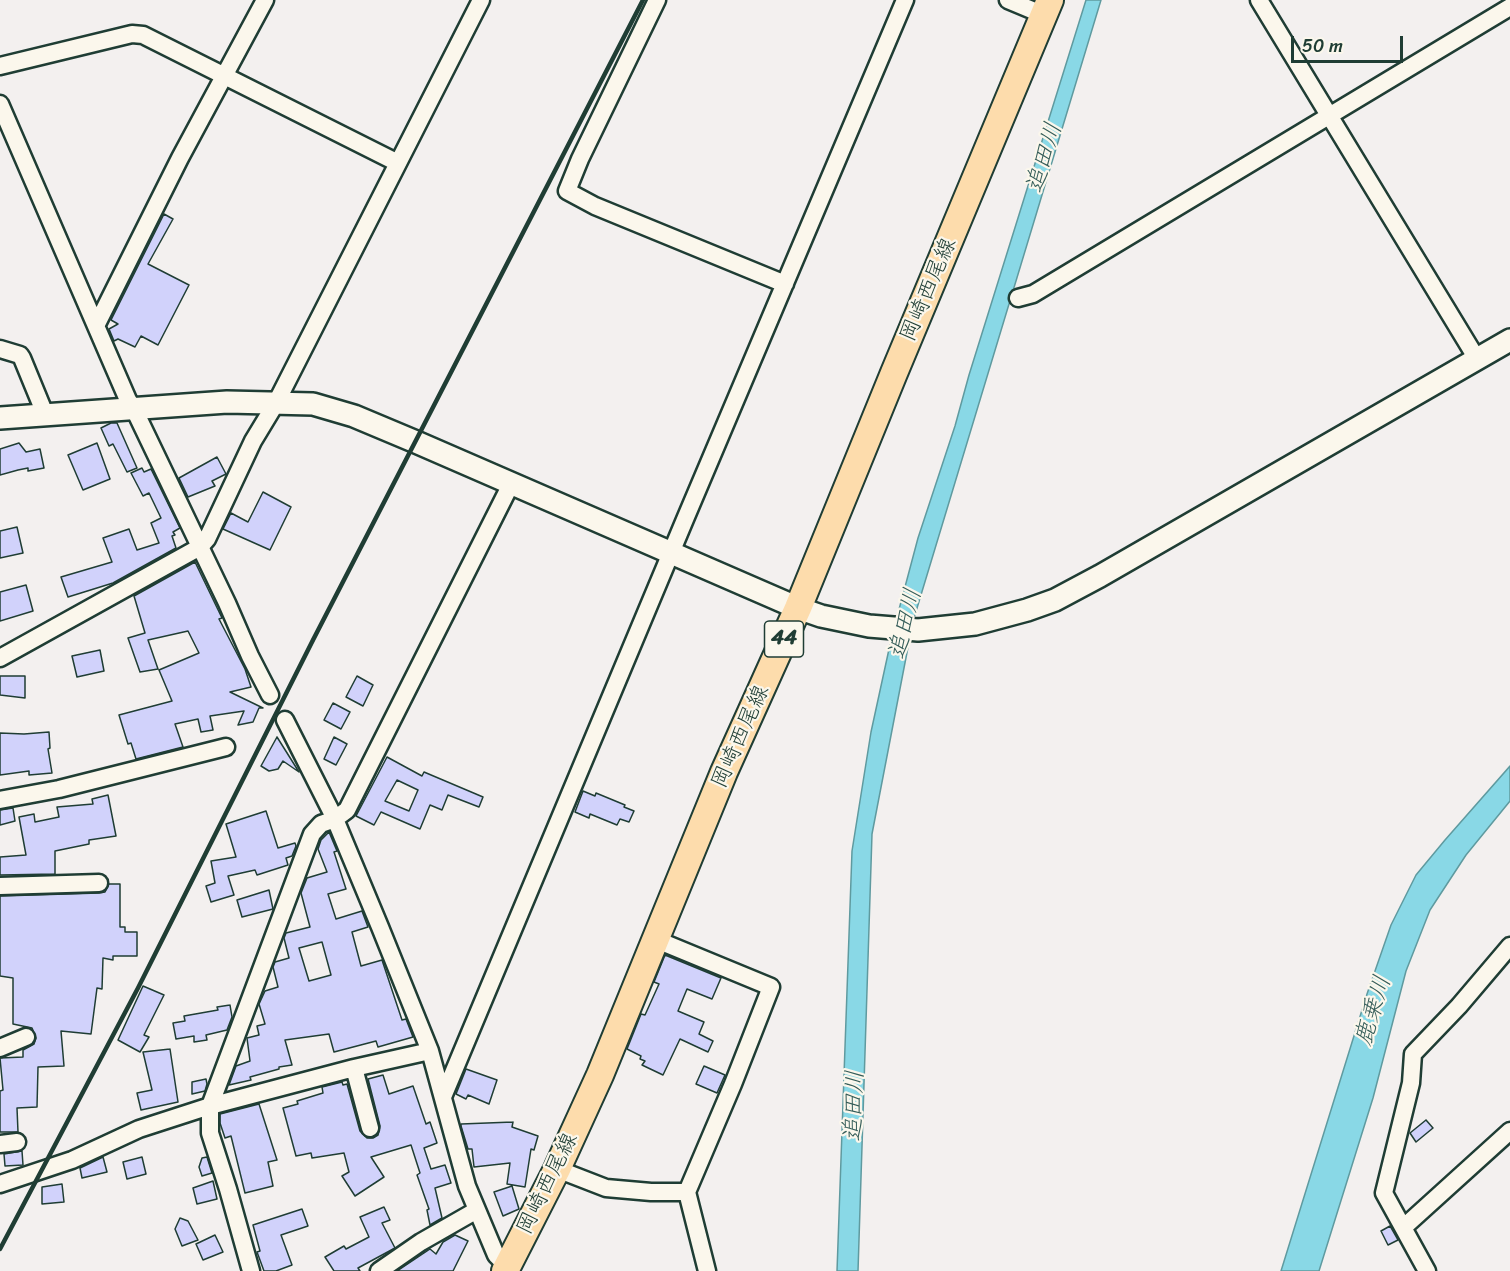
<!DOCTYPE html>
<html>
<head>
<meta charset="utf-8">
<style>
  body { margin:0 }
  #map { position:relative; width:1510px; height:1271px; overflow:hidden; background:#f3f0ef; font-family:Sriracha,sans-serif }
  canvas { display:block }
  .scale { position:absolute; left:1291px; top:36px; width:112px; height:27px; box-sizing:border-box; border:3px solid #1f3d34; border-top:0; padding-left:8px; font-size:18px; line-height:21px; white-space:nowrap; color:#1f3d34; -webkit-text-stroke:4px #fbf7ec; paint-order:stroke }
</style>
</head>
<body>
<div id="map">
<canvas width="1510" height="1271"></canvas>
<div class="scale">50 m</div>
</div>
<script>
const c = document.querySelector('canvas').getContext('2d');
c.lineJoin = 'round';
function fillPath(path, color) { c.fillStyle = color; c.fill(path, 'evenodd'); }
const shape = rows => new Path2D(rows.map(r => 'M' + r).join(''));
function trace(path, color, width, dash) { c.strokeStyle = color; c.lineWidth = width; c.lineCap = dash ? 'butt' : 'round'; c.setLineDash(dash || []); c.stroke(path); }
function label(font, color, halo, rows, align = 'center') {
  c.font = font + ' Sriracha,"Klee One",sans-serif'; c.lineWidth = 4.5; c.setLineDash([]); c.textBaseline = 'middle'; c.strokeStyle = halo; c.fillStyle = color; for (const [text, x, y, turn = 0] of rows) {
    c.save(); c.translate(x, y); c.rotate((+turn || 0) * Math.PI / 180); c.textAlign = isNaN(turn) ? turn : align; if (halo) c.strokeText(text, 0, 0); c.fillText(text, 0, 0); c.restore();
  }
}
const water = shape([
  [1086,0,1101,0,914,618,897,617,918,538,955,426,969,375,1086,0],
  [891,640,909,642,872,834,858,1271,837,1271,852,851,871,732,891,640],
  [1510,766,1510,801,1466,855,1430,910,1406,971,1373,1098,1319,1271,1281,1271,1367,994,1391,925,1416,875,1445,840,1510,766]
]);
const building = shape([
  [164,214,173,219,148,264,189,285,158,345,141,336,135,347,118,339,114,341,109,329,118,324,111,320,164,214],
  [111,423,117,423,137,468,127,472,113,444,109,446,101,428,111,423],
  [19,443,26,452,40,449,44,468,28,471,28,468,18,470,0,475,0,449,19,443],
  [97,443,110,479,83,490,68,455,97,443],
  [217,457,226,474,212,481,215,486,188,497,179,478,217,457],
  [142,468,144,472,151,469,180,528,173,532,175,535,172,536,176,548,113,583,68,597,61,577,112,562,103,538,129,529,137,550,159,543,151,523,161,518,149,493,143,496,131,473,142,468],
  [263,492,291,507,270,550,223,529,231,513,248,522,263,492],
  [17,527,23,553,0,558,0,531,17,527],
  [195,562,222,618,219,619,245,669,251,687,230,692,263,708,259,708,253,722,238,725,244,711,210,716,213,730,201,732,198,719,175,724,183,747,136,759,131,743,128,744,119,715,172,701,159,670,199,653,188,631,148,640,158,669,140,672,128,638,145,633,134,596,195,562],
  [26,585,33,611,0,621,0,592,26,585],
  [100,650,104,671,77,677,72,656,100,650],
  [0,676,25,676,25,698,0,695,0,676],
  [357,676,373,685,363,706,346,697,357,676],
  [333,703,350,712,341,729,324,720,333,703],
  [49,732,50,748,48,749,52,773,29,775,29,771,0,775,0,733,24,734,49,732],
  [277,737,299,772,283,761,278,769,269,771,261,766,277,737],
  [334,737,347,744,336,765,324,759,334,737],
  [387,757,422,776,424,772,483,797,479,807,448,795,442,810,430,805,420,829,381,812,374,825,356,816,387,757],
  [397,780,418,790,409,811,385,801,397,780],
  [583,791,595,796,596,793,625,805,624,807,634,811,629,822,620,819,617,825,590,814,589,818,575,812,583,791],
  [108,795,116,836,89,840,89,844,55,851,55,874,0,875,0,857,26,855,19,817,34,814,35,822,59,817,57,807,93,804,92,799,108,795],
  [13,808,15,821,0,825,0,810,13,808],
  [266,811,278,848,295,843,296,846,292,856,286,858,288,865,257,875,255,870,228,876,234,895,211,902,206,886,215,883,211,861,236,857,226,824,266,811],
  [329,832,337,851,334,852,346,889,328,894,336,919,362,911,368,927,352,932,361,966,382,960,402,1020,406,1019,413,1037,378,1047,376,1041,334,1052,329,1034,285,1040,292,1065,279,1067,279,1069,250,1077,251,1080,229,1085,236,1066,250,1061,247,1038,259,1035,257,1026,265,1024,259,1004,265,991,278,987,273,967,275,962,289,958,284,938,286,933,310,927,301,893,307,878,327,872,318,849,321,840,329,832],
  [322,942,331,975,309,981,299,948,322,942],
  [109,884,120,884,120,927,125,927,125,932,137,932,137,956,113,956,113,960,103,958,102,989,97,988,91,1034,61,1031,64,1066,38,1067,37,1107,17,1108,18,1132,0,1132,0,1091,3,1090,0,1058,23,1057,23,1050,34,1044,36,1038,32,1028,13,1024,13,978,0,976,0,896,99,893,105,892,109,884],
  [269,890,273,909,242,917,237,900,269,890],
  [665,955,721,978,712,999,687,989,678,1011,704,1022,699,1034,713,1041,708,1052,680,1039,663,1075,642,1065,645,1061,640,1059,641,1056,627,1049,641,1014,645,1015,659,984,654,982,665,955],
  [143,986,164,995,144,1035,149,1037,140,1052,118,1040,143,986],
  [230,1005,232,1017,227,1030,206,1035,207,1040,194,1042,194,1036,176,1039,173,1023,185,1021,184,1016,218,1010,217,1007,230,1005],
  [170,1049,178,1102,141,1110,137,1093,152,1090,143,1052,170,1049],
  [704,1066,725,1075,717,1093,696,1084,704,1066],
  [466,1069,497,1080,489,1104,468,1095,466,1099,456,1094,466,1069],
  [383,1075,389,1094,413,1086,426,1124,430,1122,437,1143,424,1148,431,1169,445,1165,451,1183,435,1188,442,1218,430,1225,427,1210,429,1209,417,1175,420,1173,411,1145,371,1157,384,1177,355,1196,342,1176,349,1172,344,1153,312,1158,311,1153,296,1156,283,1108,298,1104,297,1101,323,1093,322,1087,342,1082,343,1085,347,1084,360,1131,367,1138,373,1138,378,1135,380,1126,368,1079,383,1075],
  [206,1079,207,1084,205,1091,192,1094,192,1082,206,1079],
  [259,1104,277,1160,268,1162,273,1186,245,1193,231,1136,225,1138,220,1123,220,1114,259,1104],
  [1426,1120,1433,1128,1416,1142,1410,1133,1426,1120],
  [513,1122,512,1127,538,1136,534,1150,531,1149,525,1187,507,1184,510,1163,474,1167,472,1149,468,1149,461,1126,461,1124,513,1122],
  [22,1151,23,1165,5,1166,4,1154,22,1151],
  [103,1157,107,1172,82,1178,80,1168,103,1157],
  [142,1157,146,1174,127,1179,123,1162,142,1157],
  [207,1157,212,1173,202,1176,199,1167,202,1158,207,1157],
  [213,1181,217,1199,197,1204,193,1188,213,1181],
  [62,1184,64,1202,42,1204,42,1187,62,1184],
  [512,1186,519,1209,503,1216,494,1192,512,1186],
  [384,1207,390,1220,382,1223,395,1248,358,1268,360,1271,334,1271,325,1257,344,1246,346,1249,369,1237,360,1217,384,1207],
  [302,1209,308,1226,281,1235,292,1265,276,1271,264,1271,257,1252,260,1251,253,1225,302,1209],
  [180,1218,188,1221,198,1240,182,1246,175,1229,180,1218],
  [1390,1226,1398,1240,1388,1245,1381,1231,1390,1226],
  [215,1235,223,1252,203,1260,196,1244,215,1235],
  [455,1235,468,1241,453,1271,397,1271,430,1249,436,1254,443,1242,455,1235]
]);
const minor = shape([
  [657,0,580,159,567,191,595,206,785,284],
  [1008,0,1044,15],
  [1259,0,1477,359],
  [0,66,132,34,143,35,398,163],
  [0,104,128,400,134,409,227,603,250,656,270,695],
  [1018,298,1033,294,1510,7],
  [97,324,180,158,265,0],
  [0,349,20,355,22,358,45,414],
  [0,658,200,547,207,539,253,441,276,403,481,0],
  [285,720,335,819,380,927,430,1051,467,1186,496,1255,507,1266],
  [0,800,59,789,226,747],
  [0,886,99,883],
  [657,940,771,987,733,1084,687,1192,707,1271],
  [0,1048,26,1037],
  [354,1068,370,1128],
  [443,1097,686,517,905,0],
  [0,1144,17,1142],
  [557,1169,606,1188,651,1192,687,1192],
  [0,1184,72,1160,139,1129,210,1106,354,1068,430,1051],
  [1404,1227,1510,1131],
  [251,1271,228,1189,210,1133,210,1106,312,834,321,824,335,819,347,810,511,484],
  [379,1271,421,1242,477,1210],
  [1427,1271,1384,1193,1411,1083,1413,1054,1459,1006,1510,946]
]);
const tertiary = shape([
  [0,418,227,402,313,404,354,416,416,442,798,608,821,616,869,626,918,630,975,624,1027,610,1055,600,1100,576,1510,340]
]);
const primary = shape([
  [505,1271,557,1169,600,1075,724,772,798,608,894,373,1050,0]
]);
const rail = shape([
  [0,1249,138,988,313,640,643,0]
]);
const shields = [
  [784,639,39]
];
const shieldNames = [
  ["44",784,639]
];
const streetNames = [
  ["岡崎西尾線",929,290,-67],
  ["岡崎西尾線",741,737,-66],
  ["岡崎西尾線",548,1184,-64]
];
const waterNames = [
  ["追田川",1045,158,-73],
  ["追田川",906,624,-76],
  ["鹿乗川",1374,1011,-73],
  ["追田川",855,1106,-88]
];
fillPath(water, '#89d8e6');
trace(water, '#5f9a9f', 1.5);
fillPath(building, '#d1d2fb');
trace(building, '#1f3d34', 1.5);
trace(minor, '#1f3d34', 21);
trace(tertiary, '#1f3d34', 26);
trace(primary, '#1f3d34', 30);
trace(minor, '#fbf7ec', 16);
trace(tertiary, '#fbf7ec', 21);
trace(primary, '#fddcac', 26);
trace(rail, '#1f3d34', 4.5);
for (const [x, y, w] of shields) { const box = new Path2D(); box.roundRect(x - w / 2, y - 18, w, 36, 4.5); c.fillStyle = '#fbf7ec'; c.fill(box); trace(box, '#1f3d34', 1.5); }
label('bold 21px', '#1f3d34', null, shieldNames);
label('22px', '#1f3d34', '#fbf7ec', streetNames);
label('italic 24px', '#345c58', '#fbf7ec', waterNames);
</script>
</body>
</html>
